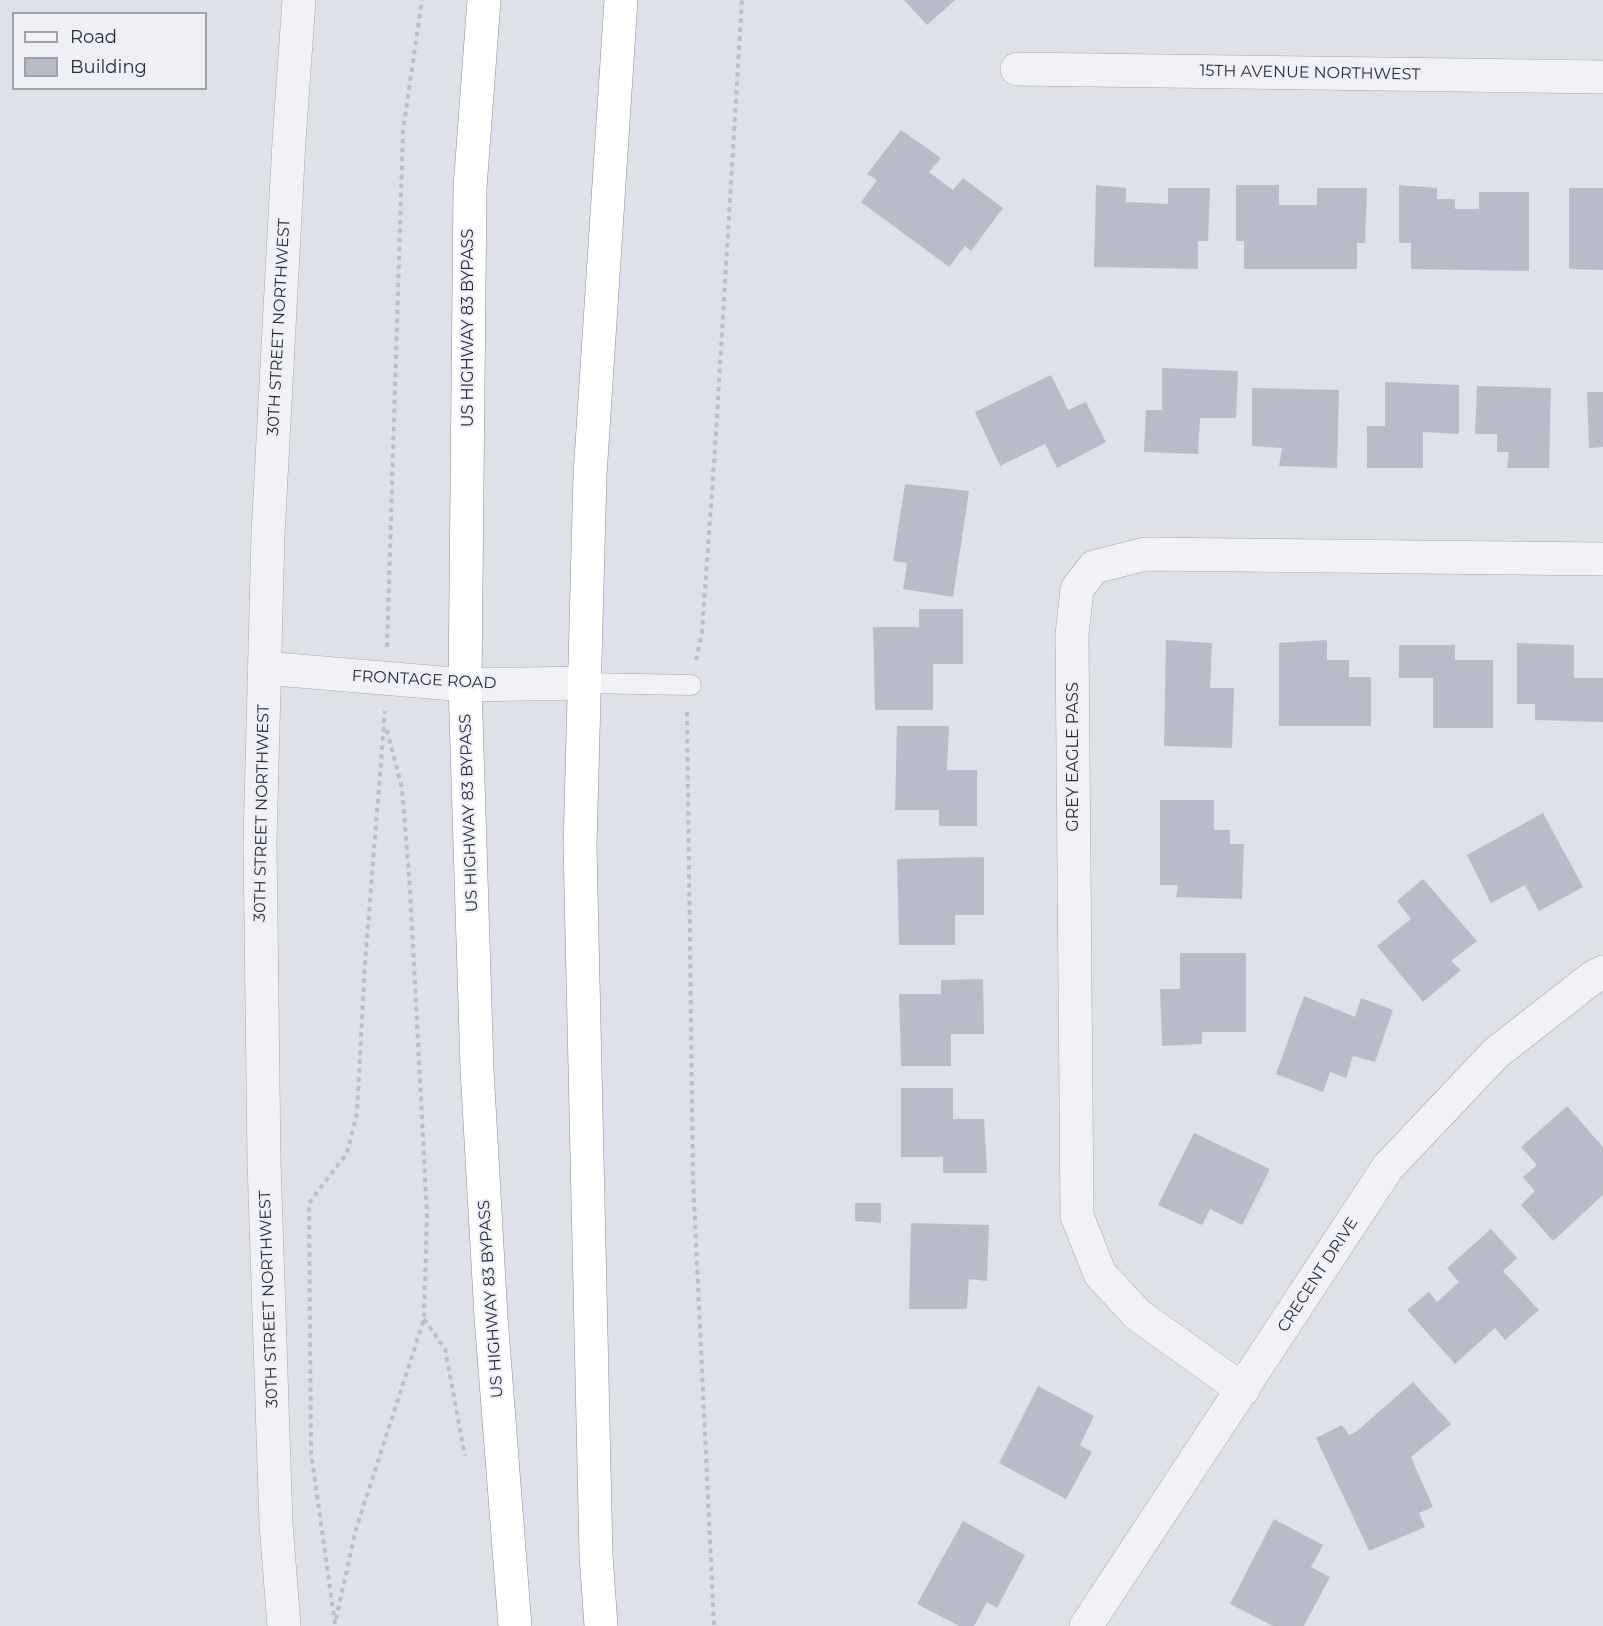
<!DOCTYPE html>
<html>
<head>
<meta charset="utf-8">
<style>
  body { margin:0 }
  #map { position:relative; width:1603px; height:1626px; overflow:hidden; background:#dfe1e8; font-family:Montserrat,sans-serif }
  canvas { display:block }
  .legend { position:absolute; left:12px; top:12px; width:195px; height:78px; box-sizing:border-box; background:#eef0f6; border:2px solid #9fa2ad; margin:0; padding:8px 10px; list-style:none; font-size:18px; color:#282d3f }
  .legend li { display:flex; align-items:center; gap:12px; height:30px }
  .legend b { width:30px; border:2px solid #9fa2ad }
</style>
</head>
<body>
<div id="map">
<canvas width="1603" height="1626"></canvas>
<ul class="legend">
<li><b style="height:8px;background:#f2f2f6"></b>Road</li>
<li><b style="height:16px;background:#b9bcc8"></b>Building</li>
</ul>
</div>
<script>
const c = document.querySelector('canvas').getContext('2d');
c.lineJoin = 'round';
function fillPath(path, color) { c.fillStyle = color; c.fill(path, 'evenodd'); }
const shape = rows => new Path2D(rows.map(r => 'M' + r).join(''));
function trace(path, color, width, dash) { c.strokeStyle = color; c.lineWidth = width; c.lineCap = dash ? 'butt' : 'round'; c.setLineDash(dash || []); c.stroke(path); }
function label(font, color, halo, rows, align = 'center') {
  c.font = font + ' Montserrat,sans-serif'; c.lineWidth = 4.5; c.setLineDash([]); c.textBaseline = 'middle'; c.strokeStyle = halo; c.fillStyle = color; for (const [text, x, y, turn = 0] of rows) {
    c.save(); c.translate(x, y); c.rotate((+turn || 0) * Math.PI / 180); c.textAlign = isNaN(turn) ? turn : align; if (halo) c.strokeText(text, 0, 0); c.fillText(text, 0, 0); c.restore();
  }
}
const building = shape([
  [904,0,955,0,927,25],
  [901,130,941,158,929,172,953,190,963,178,1003,208,971,251,965,246,949,267,861,202,877,180,867,174],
  [1096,185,1126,188,1126,202,1168,204,1168,188,1210,188,1208,241,1198,241,1198,269,1094,267],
  [1236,185,1279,185,1279,205,1317,205,1317,188,1367,188,1365,243,1357,243,1357,269,1244,269,1244,241,1236,241],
  [1399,185,1437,188,1437,199,1455,199,1455,209,1479,209,1479,192,1529,192,1529,271,1411,269,1411,243,1399,243],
  [1569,188,1603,188,1603,270,1569,269],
  [1162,368,1238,371,1236,418,1200,418,1198,454,1144,452,1146,410,1162,410],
  [1051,375,1068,410,1086,402,1106,442,1057,468,1045,444,1000,466,975,412],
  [1385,382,1459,385,1459,434,1423,432,1423,468,1367,468,1367,426,1385,426],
  [1477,386,1551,388,1549,468,1507,468,1509,452,1497,452,1497,434,1475,434],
  [1252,388,1339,390,1337,468,1279,466,1282,448,1252,446],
  [1587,392,1603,392,1603,447,1589,448],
  [905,484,969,491,953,597,903,589,907,563,893,561],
  [919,609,963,609,963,664,933,664,933,710,875,710,873,627,919,627],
  [1166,640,1212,643,1210,688,1234,688,1232,748,1164,746],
  [1327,640,1327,660,1349,660,1349,677,1371,677,1371,726,1279,726,1279,643],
  [1517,643,1574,645,1574,678,1603,678,1603,722,1535,720,1535,704,1517,704],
  [1399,645,1455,645,1455,660,1493,660,1493,728,1433,728,1433,678,1399,678],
  [897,726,949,726,947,770,977,770,977,826,939,826,939,810,895,810],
  [1160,800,1214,800,1214,830,1230,830,1230,844,1244,844,1242,899,1176,897,1178,885,1160,885],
  [1543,813,1583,887,1539,911,1525,885,1491,903,1467,855],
  [984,857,984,915,955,915,955,945,899,945,897,859],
  [1423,879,1477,941,1451,961,1461,970,1423,1002,1377,946,1411,919,1397,901],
  [1180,953,1246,953,1246,1032,1202,1032,1202,1044,1162,1046,1160,989,1180,989],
  [983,979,984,1034,951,1034,951,1066,901,1066,899,994,941,994,941,980],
  [1304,996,1355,1017,1361,998,1393,1010,1375,1062,1353,1056,1346,1078,1330,1072,1323,1092,1276,1074],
  [901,1088,953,1088,953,1119,984,1119,987,1173,943,1173,943,1157,901,1157],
  [1567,1106,1603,1147,1603,1195,1553,1241,1521,1205,1535,1191,1523,1177,1537,1165,1521,1147],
  [1194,1133,1270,1169,1242,1225,1210,1209,1202,1225,1158,1205],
  [855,1203,881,1203,881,1223,855,1221],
  [911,1223,989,1225,987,1281,969,1279,967,1309,909,1309],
  [1491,1229,1517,1258,1503,1271,1539,1310,1505,1340,1495,1328,1455,1364,1407,1310,1429,1292,1437,1302,1459,1282,1447,1268],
  [1413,1382,1451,1424,1411,1457,1433,1507,1419,1513,1425,1527,1369,1551,1316,1438,1342,1425,1349,1435,1357,1431],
  [1038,1386,1094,1416,1080,1445,1092,1452,1066,1499,999,1463],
  [1274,1519,1323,1545,1311,1567,1330,1577,1304,1626,1273,1626,1230,1604],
  [963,1521,1025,1555,997,1608,987,1602,974,1626,959,1626,917,1604]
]);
const path = shape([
  [387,647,403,130,422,0],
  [696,660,702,632,715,449,742,0],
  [687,712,693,1179,714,1626],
  [424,1319,445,1349,465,1456],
  [336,1619,356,1529,424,1319,427,1215,410,889,402,788,386,727],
  [335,1624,311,1452,309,1203,347,1153,357,1113,365,963,385,711]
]);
const lane = shape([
  [585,683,691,685]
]);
const street = shape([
  [1017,69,1603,77],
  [264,668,465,685,585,683],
  [1243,1390,1138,1315,1100,1274,1077,1216,1072,635,1077,589,1094,567,1145,554,1603,559],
  [284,1626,276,1524,264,1162,260,842,268,534,289,141,299,0],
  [1086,1626,1388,1167,1496,1053,1592,978,1603,972]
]);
const highway = shape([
  [484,0,470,188,465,685,477,1069,491,1317,515,1626],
  [601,1626,596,1555,580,846,590,475,621,0]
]);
const streetNames = [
  ["15TH AVENUE NORTHWEST",1310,73,1],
  ["30TH STREET NORTHWEST",279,327,-87],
  ["US HIGHWAY 83 BYPASS",468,328,-90],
  ["FRONTAGE ROAD",424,680,3],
  ["GREY EAGLE PASS",1073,757,-90],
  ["30TH STREET NORTHWEST",262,813,-89],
  ["US HIGHWAY 83 BYPASS",469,813,-92],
  ["CRECENT DRIVE",1318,1275,-57],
  ["30TH STREET NORTHWEST",269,1299,-92],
  ["US HIGHWAY 83 BYPASS",491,1299,-94]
];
fillPath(building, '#b9bcc8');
trace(lane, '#a4a7b2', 21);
trace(street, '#a4a7b2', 34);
trace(highway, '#868c9e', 34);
trace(path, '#bdbfc6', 4, [4.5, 4.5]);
trace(lane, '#f2f2f6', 20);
trace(street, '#f2f2f6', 33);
trace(highway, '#fff', 33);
label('16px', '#282d3f', '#eef0f6', streetNames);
</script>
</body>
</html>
